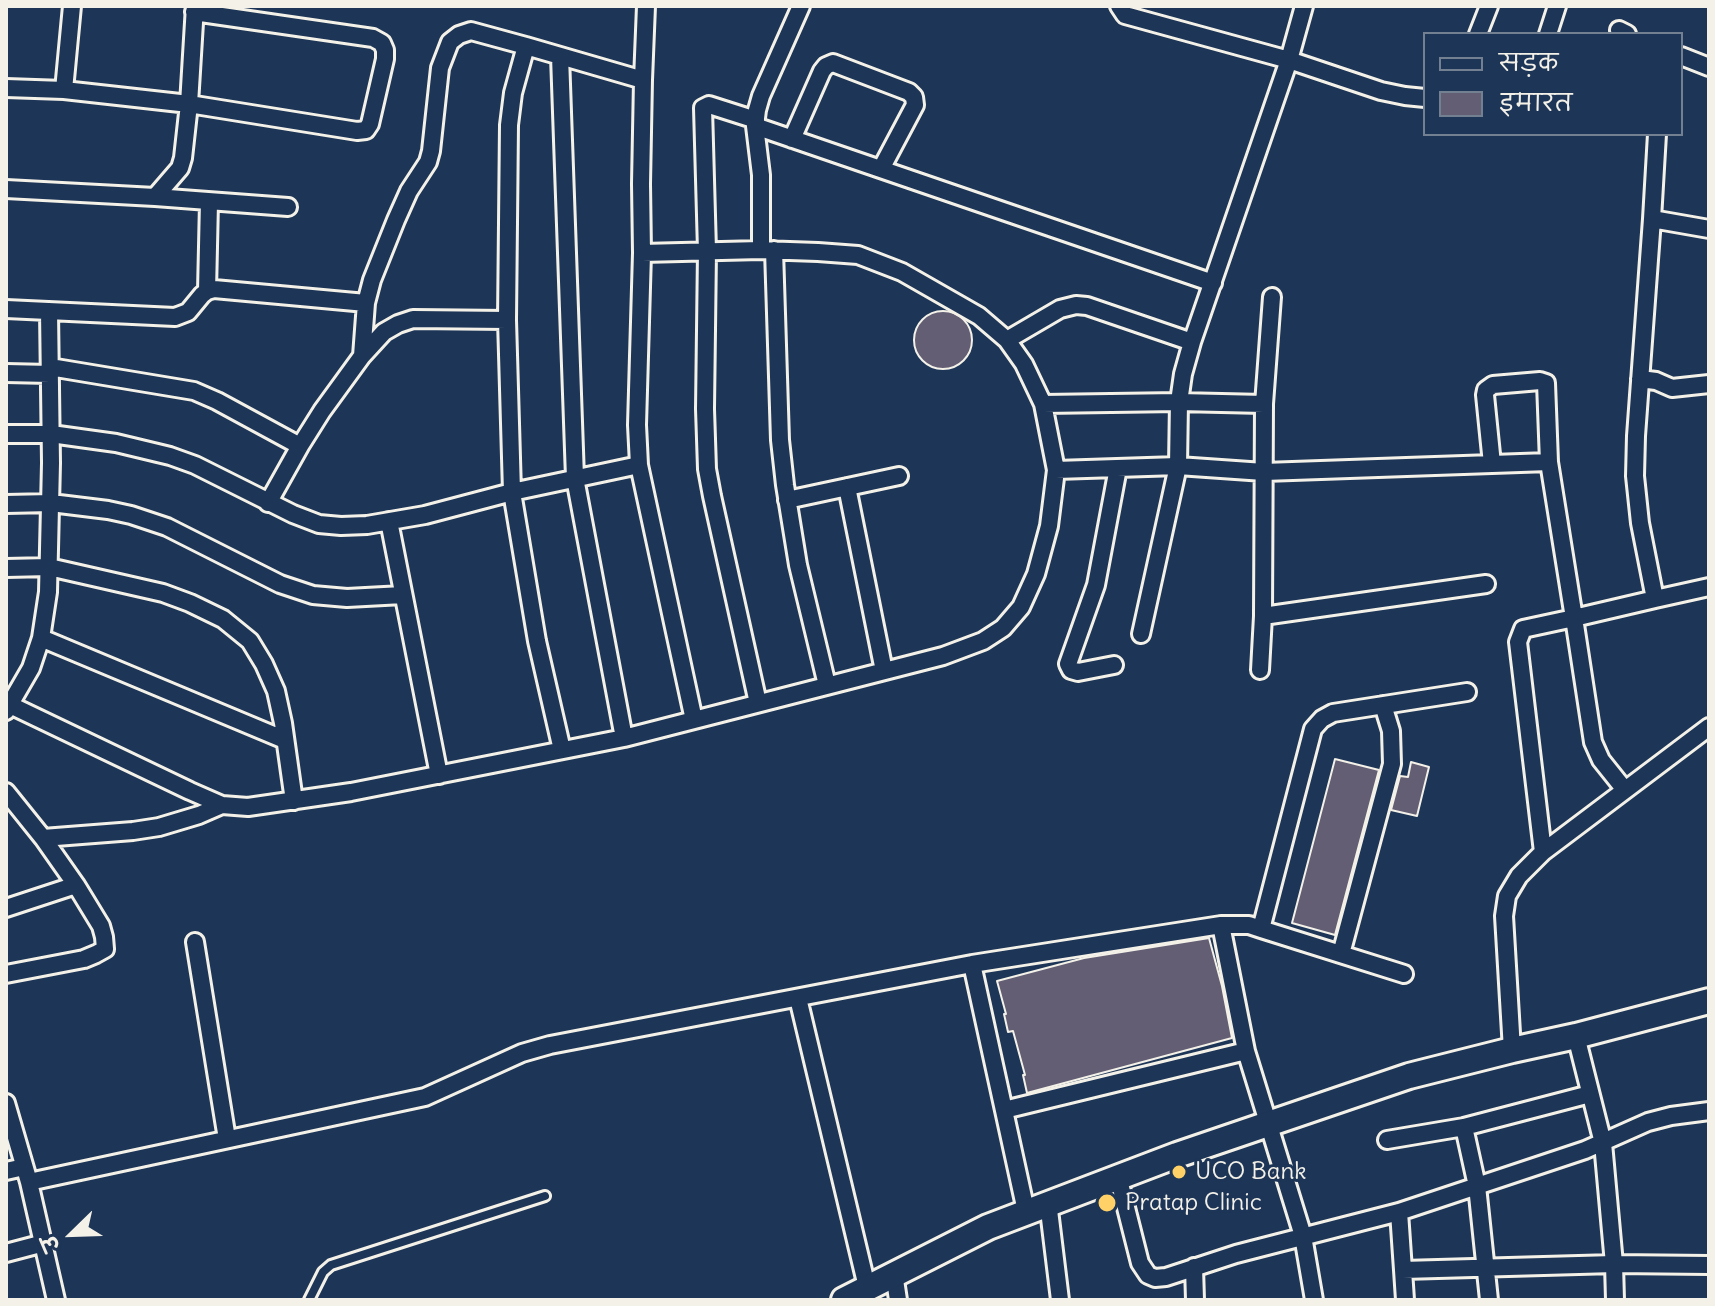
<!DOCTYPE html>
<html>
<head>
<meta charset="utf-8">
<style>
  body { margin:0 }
  #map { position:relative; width:1715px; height:1306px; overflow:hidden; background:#1d3557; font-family:Delius,"Playpen Sans Deva",sans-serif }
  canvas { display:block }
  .frame { position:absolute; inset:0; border:8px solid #f4f1e8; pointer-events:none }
  .legend { position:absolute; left:1423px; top:32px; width:260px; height:104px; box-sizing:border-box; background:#1d3557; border:2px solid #738091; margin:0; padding:10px 14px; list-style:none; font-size:24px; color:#f4f1e8 }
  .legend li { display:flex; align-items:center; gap:16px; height:40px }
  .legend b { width:40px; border:2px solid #738091 }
  .north { position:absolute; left:32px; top:1194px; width:80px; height:80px; -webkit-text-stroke:6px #1d3557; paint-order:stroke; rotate:247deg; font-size:22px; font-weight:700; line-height:32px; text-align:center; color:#f4f1e8 }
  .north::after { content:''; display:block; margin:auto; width:28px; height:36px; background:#f4f1e8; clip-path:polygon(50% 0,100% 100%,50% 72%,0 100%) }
</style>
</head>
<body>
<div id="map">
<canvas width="1715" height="1306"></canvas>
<div class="frame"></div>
<ul class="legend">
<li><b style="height:10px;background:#1d3557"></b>सड़क</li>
<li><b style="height:22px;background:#635e74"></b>इमारत</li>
</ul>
<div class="north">उ</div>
</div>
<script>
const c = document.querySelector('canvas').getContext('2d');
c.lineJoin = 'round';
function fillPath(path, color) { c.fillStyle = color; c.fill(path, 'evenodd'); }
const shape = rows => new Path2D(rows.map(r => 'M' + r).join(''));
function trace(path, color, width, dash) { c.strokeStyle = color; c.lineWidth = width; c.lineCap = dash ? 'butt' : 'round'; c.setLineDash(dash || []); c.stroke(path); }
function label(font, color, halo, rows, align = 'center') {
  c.font = font + ' Delius,sans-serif'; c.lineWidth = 6; c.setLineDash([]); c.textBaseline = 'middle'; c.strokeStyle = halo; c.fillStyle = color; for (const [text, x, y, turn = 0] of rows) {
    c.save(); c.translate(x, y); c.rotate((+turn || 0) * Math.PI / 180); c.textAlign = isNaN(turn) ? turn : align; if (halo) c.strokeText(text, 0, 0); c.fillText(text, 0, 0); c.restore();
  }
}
const building = shape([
  '914 340a29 29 0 1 1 58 0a29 29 0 1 1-58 0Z',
  [1335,759,1379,770,1335,935,1292,923,1335,759],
  [1411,762,1429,767,1417,816,1391,810,1400,776,1408,777,1411,762],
  [1209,938,1222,986,1232,1038,1027,1093,1023,1075,1025,1075,1013,1031,1008,1032,1004,1014,1006,1014,997,981,1084,958,1209,938]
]);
const lane = shape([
  [309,1300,323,1272,331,1265,545,1196]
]);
const street = shape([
  [646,6,643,80,641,184,642,253,637,425,639,465,694,720],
  [1119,6,1125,15,1289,60,1381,91,1405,96,1425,98],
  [1619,30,1627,34],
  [1478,34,1489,6],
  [1548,34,1557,6],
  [526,46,643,80],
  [560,56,575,478,624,738],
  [1681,56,1709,67],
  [6,88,64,90,189,104,357,131,366,130,370,124,385,59,385,50,382,43,373,38,194,12],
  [64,90,72,6],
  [756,120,709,105,703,108,707,251,705,409,707,469,712,496,758,703],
  [755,126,1213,283],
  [1657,134,1652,219,1636,436,1635,476,1640,523,1655,599,1709,587],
  [792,139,822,71,826,66,833,63,909,92,914,97,915,105,881,169],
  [6,189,155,197,288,207],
  [155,197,180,168,183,158,189,104,195,6],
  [1652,219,1709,229],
  [761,250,761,175,755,126,757,110,761,96,801,6],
  [774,250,780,440,785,485,798,565,827,685],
  [207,291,209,202],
  [6,309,175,317,188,312,202,295,207,291,214,289,366,303],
  [1007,340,1060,309,1076,305,1087,306,1192,342],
  [362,356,366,303,372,280,396,220,409,191,428,162,431,151,440,68,450,42,459,35,471,31,526,46,513,93,509,125,507,320,512,492,537,641,562,750],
  [50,367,194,391,217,401,300,446],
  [6,373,50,374],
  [1640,379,1656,381,1672,388,1709,384],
  [1043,404,1179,402,1183,374,1192,342,1289,60,1304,6],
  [6,434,51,434,116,443,170,456,195,465,293,514,319,524,341,526,367,525,425,515,512,492,639,465],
  [1492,464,1485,395,1486,390,1493,385,1540,381,1546,383,1549,462,1574,618,1523,629,1518,642,1543,852],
  [1056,470,1178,466,1264,472,1549,462],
  [847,487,884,671],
  [787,500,899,476],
  [268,503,300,446,322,411,362,356,384,332,398,324,413,319,507,320],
  [6,504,51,503,108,510,131,515,167,527,280,584,313,595,347,598,403,595],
  [389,521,439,775],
  [6,568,49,567,163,593,190,603,223,619,250,641,264,664,276,691,283,723,294,801],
  [1263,616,1486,584],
  [1141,634,1178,466,1179,402,1264,404],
  [41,638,285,740],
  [1114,665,1078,672,1071,670,1068,664,1096,585,1118,468],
  [1260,670,1263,616,1264,404,1272,297],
  [6,703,190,791,222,805,248,807,351,792,624,738,943,656,983,641,1003,628,1021,607,1036,574,1049,526,1056,470,1043,404,1024,364,1007,340,979,316,902,272,858,255,818,252,761,250,642,253],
  [6,711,31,668,41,638,48,592,51,463,49,311],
  [1625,790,1601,760,1593,742,1574,618,1655,599],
  [6,792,43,838,76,885,101,926,104,937,105,949,96,954,84,959,6,974],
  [43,838,133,831,159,827,199,815,222,805],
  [6,908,76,885],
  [1221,925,1249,925,1261,929,1404,974],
  [1261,929,1313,729,1322,719,1333,713,1467,692],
  [195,942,227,1139],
  [1341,954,1392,764,1391,731,1383,705],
  [972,964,1026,1211],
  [798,998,867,1287],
  [1576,1036,1603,1143,1614,1264,1615,1300],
  [1512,1050,1504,916,1507,896,1519,876,1543,852,1709,727],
  [6,1103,29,1182,56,1300],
  [1004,1110,1246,1051],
  [1387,1140,1464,1127],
  [6,1171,24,1167],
  [1118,1176,1140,1263,1148,1275,1155,1278,1166,1277,1236,1254,1399,1212,1585,1150,1648,1122,1671,1116,1709,1111],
  [29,1182,425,1097,522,1053,550,1045,972,964,1221,925,1246,1051,1303,1236,1314,1300],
  [1048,1202,1060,1300],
  [1399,1212,1403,1270,1614,1264,1709,1265],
  [6,1253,44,1243],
  [1194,1267,1195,1300],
  [1403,1270,1405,1300],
  [894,1273,898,1300],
  [1489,1300,1477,1186,1464,1127,1590,1094]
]);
const secondary = shape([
  [844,1300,988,1227,1177,1155,1409,1076,1512,1050,1576,1036,1709,1001]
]);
const markers = [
  [1179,1172,8,"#ffd166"],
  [1107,1203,10,"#ffd166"]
];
const poiNames = [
  ["UCO Bank",1195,1172],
  ["Pratap Clinic",1125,1203]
];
fillPath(building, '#635e74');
trace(building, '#f4f1e8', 2);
trace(lane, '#f4f1e8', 14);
trace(street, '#f4f1e8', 22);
trace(secondary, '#f4f1e8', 30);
trace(lane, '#1d3557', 8);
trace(street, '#1d3557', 16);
trace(secondary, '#1d3557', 24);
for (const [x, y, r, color] of markers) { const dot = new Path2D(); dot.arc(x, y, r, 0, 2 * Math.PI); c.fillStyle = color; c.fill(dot); trace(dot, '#1d3557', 3); }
label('24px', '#f4f1e8', '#1d3557', poiNames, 'left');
</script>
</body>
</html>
